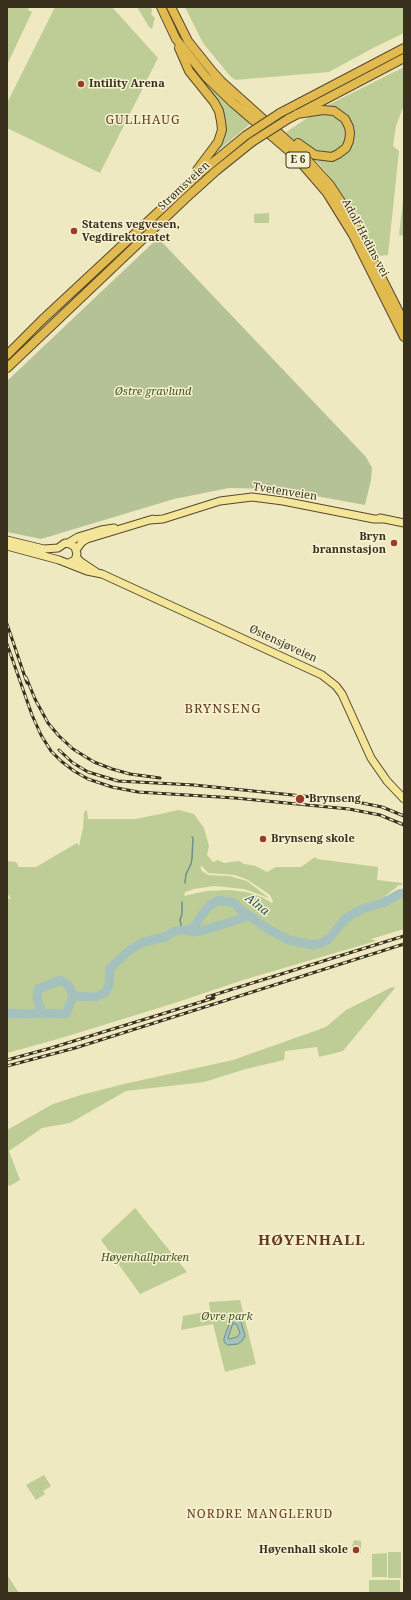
<!DOCTYPE html>
<html>
<head>
<meta charset="utf-8">
<style>
  body { margin:0 }
  #map { position:relative; width:411px; height:1600px; overflow:hidden; background:#efe9c2; font-family:"Noto Serif",serif }
  canvas { display:block }
  .frame { position:absolute; inset:0; border:8px solid #392f1d; pointer-events:none }
</style>
</head>
<body>
<div id="map">
<canvas width="411" height="1600"></canvas>
<div class="frame"></div>
</div>
<script>
const c = document.querySelector('canvas').getContext('2d');
c.lineJoin = 'round';
function fillPath(path, color) { c.fillStyle = color; c.fill(path, 'evenodd'); }
const shape = rows => new Path2D(rows.map(r => 'M' + r).join(''));
function trace(path, color, width, dash) { c.strokeStyle = color; c.lineWidth = width; c.lineCap = dash ? 'butt' : 'round'; c.setLineDash(dash || []); c.stroke(path); }
function label(font, color, halo, rows, align = 'center') {
  c.font = font + ' "Noto Serif",serif'; c.lineWidth = 3; c.setLineDash([]); c.textBaseline = 'middle'; c.strokeStyle = halo; c.fillStyle = color; for (const [text, x, y, turn = 0] of rows) {
    c.save(); c.translate(x, y); c.rotate((+turn || 0) * Math.PI / 180); c.textAlign = isNaN(turn) ? turn : align; if (halo) c.strokeText(text, 0, 0); c.fillText(text, 0, 0); c.restore();
  }
}
const green = shape([
  [7,7,29,7,28,10,32,12,7,65],
  [55,7,112,7,158,58,100,173,7,128,7,103],
  [137,7,151,7,152,11,151,14,155,18,152,29,149,27],
  [185,7,404,7,404,33,373,48,329,72,235,80,230,76,203,43],
  [404,67,404,105,396,126,393,146,399,151,388,255,379,256,359,220,336,185,320,165,286,132,324,107],
  [201,79,250,124,214,154,221,143,219,105],
  [403,200,404,200,404,236,399,235],
  [269,213,269,223,254,223,254,214],
  [87,810,88,819,136,819,179,810,194,814,204,828,209,846,207,855,213,862,218,860,224,863,239,861,244,864,256,866,267,872,276,867,301,867,315,857,317,859,378,867,377,880,402,883,402,885,398,885,397,887,385,896,404,895,404,929,371,939,376,941,243,980,178,1002,58,1039,7,1053,7,898,11,899,7,893,7,861,16,862,19,867,36,867,77,843,79,846,83,828,84,812],
  [202,866,208,873,235,875,248,880,270,895,273,901,272,903,262,897,246,892,229,890,206,891,184,896,185,892,194,889,214,886,244,889,269,898,247,881,229,876,208,875,202,871,200,867],
  [392,987,395,988,343,1051,319,1057,317,1047,285,1051,284,1060,246,1069,204,1082,126,1091,70,1123,42,1128,9,1151,20,1180,10,1186,7,1184,7,1130,53,1104,81,1095,124,1084,233,1060,326,1027,346,1010],
  [135,1208,187,1272,140,1294,101,1240],
  [240,1300,256,1364,225,1372,213,1324,181,1330,183,1316,210,1311,209,1302],
  [44,1475,51,1486,43,1491,45,1494,36,1500,34,1497,36,1496,34,1497,26,1485],
  [354,1540,361,1541,361,1553,353,1551,352,1546],
  [388,1552,401,1552,401,1578,388,1578],
  [387,1553,387,1577,372,1577,372,1554],
  [7,1575,19,1593,7,1593],
  [369,1580,400,1580,400,1593,369,1593]
]);
const cemetery = shape([
  [158,238,366,457,372,468,371,480,365,505,277,489,229,488,174,499,41,539,7,532,7,381]
]);
const water = shape([
  [232,1316,235,1317,241,1322,245,1336,242,1341,238,1344,228,1345,224,1342,224,1338,232,1316],
  [233,1323,237,1325,240,1333,237,1337,229,1339,228,1338,233,1323]
]);
const stream = shape([
  [185,883,186,874,191,864,192,858,193,838,192,837],
  [182,930,180,920,182,914,182,902]
]);
const river = shape([
  [188,931,192,932,201,931,250,916],
  [7,1013,30,1014,42,1013,37,999,38,989,61,980,69,986,73,996,96,997,105,993,109,985,110,968,130,950,143,942,166,937,174,931,193,929,201,916,210,905,219,900,234,903,241,910,268,929,289,940,313,945,322,943,330,938,345,919,362,909,383,903,399,894,404,893],
  [42,1013,66,1014,73,996]
]);
const major = shape([
  [380,518,404,523],
  [150,520,163,519,220,501,252,497,283,501,374,519,383,519],
  [7,540,44,549,58,548,65,543,70,544,75,547,77,554,75,560,69,563],
  [68,543,78,537,101,530,114,528],
  [7,546,59,560,87,571,102,574,322,675,336,686,342,694,371,758,387,781,404,799],
  [76,550,82,542,87,539,153,519],
  [76,557,81,562,96,572]
]);
const highway = shape([
  [161,7,176,39,206,77,233,103,296,157,327,193,353,235,404,337],
  [171,7,188,41,212,71,222,82,302,154,330,185,351,217,404,322],
  [179,48,189,71,214,102,219,111,221,121,222,130,218,142,197,170],
  [280,113,404,48],
  [297,114,323,110,334,111,345,119,349,127,350,133,349,141,346,148,338,154,332,157,315,155,298,143],
  [288,119,404,58],
  [7,355,42,320,200,173,245,136],
  [7,368,186,198,216,171,252,142]
]);
const rail = shape([
  [7,624,27,683],
  [7,644,32,715,41,735,51,751,61,761,74,771,88,779,112,787,138,792,235,798,349,809,380,815,404,825],
  [26,677,35,699,48,723,59,736,73,749,94,762,112,769,130,774,160,778],
  [59,750,73,763,88,772,118,781,194,785,352,801,382,807,404,816],
  [207,997,404,936],
  [7,1060,51,1048,214,998],
  [7,1066,75,1048,404,944]
]);
const highwayBridge = shape([
  [245,136,280,113],
  [252,142,288,119]
]);
const markers = [
  [81,84,4,"#9a3a27"],
  [74,231,4,"#9a3a27"],
  [394,543,4,"#9a3a27"],
  [300,799,5,"#9a3a27"],
  [263,839,4,"#9a3a27"],
  [356,1550,4,"#9a3a27"]
];
const shields = [
  [298,160,24]
];
const shieldNames = [
  ["E 6",298,160]
];
const poiNames = [
  ["Intility Arena",89,84],
  ["Statens vegvesen,",82,225],
  ["Vegdirektoratet",82,238],
  ["Bryn",386,537,"right"],
  ["brannstasjon",386,550,"right"],
  ["Brynseng",309,799],
  ["Brynseng skole",271,839],
  ["Høyenhall skole",348,1550,"right"]
];
const streetNames = [
  ["Strømsveien",184,186,-43],
  ["Adolf Hedins vei",365,238,62],
  ["Tvetenveien",285,492,9],
  ["Østensjøveien",283,644,25]
];
const parkNames = [
  ["Østre gravlund",153,392],
  ["Høyenhallparken",145,1258],
  ["Øvre park",227,1317]
];
const neighbourhoodNames = [
  ["GULLHAUG",143,121],
  ["NORDRE MANGLERUD",260,1515]
];
const waterNames = [
  ["Alna",257,905,38]
];
const quarterNames = [
  ["BRYNSENG",223,709]
];
const districtNames = [
  ["HØYENHALL",312,1241]
];
fillPath(green, '#bdcd95');
fillPath(cemetery, '#b5c295');
fillPath(water, '#a4c1be');
trace(water, '#6b908d', 1);
trace(stream, '#6b908d', 1.5);
trace(river, '#a4c1be', 9);
trace(major, '#57482d', 9);
trace(highway, '#57482d', 10);
trace(major, '#f3e699', 7);
trace(highway, '#e1ba50', 8);
trace(rail, '#392f1d', 3);
trace(rail, '#f6f2d2', 1.5, [4.5]);
trace(highwayBridge, '#57482d', 10, []);
trace(highwayBridge, '#e1ba50', 8);
for (const [x, y, r, color] of markers) { const dot = new Path2D(); dot.arc(x, y, r, 0, 2 * Math.PI); c.fillStyle = color; c.fill(dot); trace(dot, '#f6f2d2', 1.5); }
for (const [x, y, w] of shields) { const box = new Path2D(); box.roundRect(x - w / 2, y - 8, w, 16, 3); c.fillStyle = '#f6f2d2'; c.fill(box); trace(box, '#392f1d', 1); }
label('bold 10px', '#392f1d', null, shieldNames);
label('bold 11px', '#392f1d', '#f6f2d2', poiNames, 'left');
label('11px', '#392f1d', '#f6f2d2', streetNames);
label('italic 11px', '#405623', '#f6f2d2', parkNames);
c.letterSpacing = '1px';
label('12px', '#66381c', '#f6f2d2', neighbourhoodNames);
c.letterSpacing = '0px';
label('italic 12px', '#2c5459', '#f6f2d2', waterNames);
c.letterSpacing = '1px';
label('13px', '#66381c', '#f6f2d2', quarterNames);
c.letterSpacing = '0px';
c.letterSpacing = '1px';
label('bold 15px', '#66381c', '#f6f2d2', districtNames);
c.letterSpacing = '0px';
</script>
</body>
</html>
